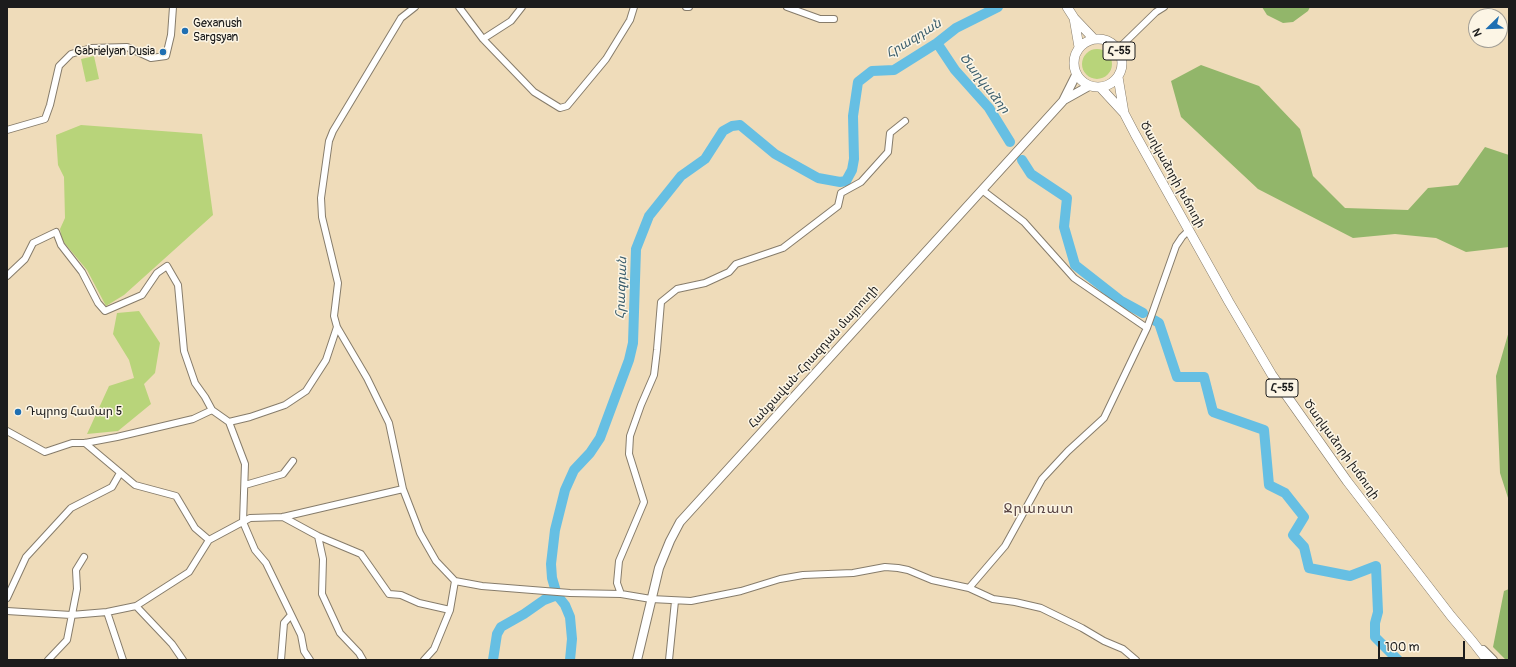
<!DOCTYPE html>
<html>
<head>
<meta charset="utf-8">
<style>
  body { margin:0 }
  #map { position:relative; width:1516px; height:667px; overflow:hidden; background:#efdcba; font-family:Pangolin,sans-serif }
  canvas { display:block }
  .frame { position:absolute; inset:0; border:8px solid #1c1c1c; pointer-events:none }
  .north { position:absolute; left:1468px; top:8px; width:40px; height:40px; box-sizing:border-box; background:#fcf5e5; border:1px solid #a29e95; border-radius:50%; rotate:247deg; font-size:11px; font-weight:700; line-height:16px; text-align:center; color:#1c1c1c }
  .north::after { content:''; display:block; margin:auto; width:14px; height:18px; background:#1f6fb2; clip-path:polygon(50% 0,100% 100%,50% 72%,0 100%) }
  .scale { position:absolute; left:1378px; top:641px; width:87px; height:18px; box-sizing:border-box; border:2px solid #1c1c1c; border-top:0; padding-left:5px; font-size:12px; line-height:14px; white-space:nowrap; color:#1c1c1c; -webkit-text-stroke:3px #fcf5e5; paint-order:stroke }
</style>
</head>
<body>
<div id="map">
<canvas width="1516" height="667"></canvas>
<div class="frame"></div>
<div class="north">N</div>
<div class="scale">100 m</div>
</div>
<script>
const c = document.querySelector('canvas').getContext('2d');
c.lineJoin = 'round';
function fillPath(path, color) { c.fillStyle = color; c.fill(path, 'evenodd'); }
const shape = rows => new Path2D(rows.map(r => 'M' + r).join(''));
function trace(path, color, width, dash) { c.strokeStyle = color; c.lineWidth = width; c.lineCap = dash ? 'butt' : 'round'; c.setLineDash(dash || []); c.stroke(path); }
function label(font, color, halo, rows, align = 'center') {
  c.font = font + ' Pangolin,"Noto Sans Armenian",sans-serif'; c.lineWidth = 3; c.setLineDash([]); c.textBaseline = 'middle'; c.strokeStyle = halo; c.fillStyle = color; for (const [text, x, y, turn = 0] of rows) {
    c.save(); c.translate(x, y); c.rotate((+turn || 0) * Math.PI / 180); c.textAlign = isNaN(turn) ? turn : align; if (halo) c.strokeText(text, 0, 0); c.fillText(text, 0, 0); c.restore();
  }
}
const green = shape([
  '1082 64a15 15 0 1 1 30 0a15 15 0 1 1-30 0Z',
  [94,56,99,79,86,82,81,59],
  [81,125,202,134,213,215,124,295,106,306,87,270,62,240,60,229,65,218,64,177,58,165,56,135],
  [139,311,160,343,155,373,144,384,151,404,118,431,87,434,109,386,134,378,129,360,113,334,117,313]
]);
const forest = shape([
  [1262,7,1310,7,1308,11,1293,22,1283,23,1267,15],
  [1201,65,1259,86,1300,129,1313,176,1345,208,1408,210,1428,188,1458,185,1485,147,1509,155,1509,247,1466,252,1436,238,1395,234,1353,238,1258,189,1181,117,1171,81],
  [1509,331,1509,501,1500,473,1496,376],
  [1509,589,1509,660,1506,660,1493,647,1504,591]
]);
const river = shape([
  [937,43,955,70,989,108,1010,142],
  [1022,160,1031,174,1067,198,1064,227,1075,265,1121,301,1143,313],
  [1154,320,1159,323,1177,377,1204,377,1213,412,1264,430,1269,485,1285,493,1304,517,1293,535,1304,547,1309,568,1350,576,1376,566,1378,612,1375,623,1375,637,1398,660],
  [493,660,497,634,501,627,524,614,544,600,557,595],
  [570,660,572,639,570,617,565,605,557,595,552,578,551,564,555,530,565,490,574,470,590,453,600,438,629,360,633,343,636,249,649,216,681,176,705,159,723,131,732,126,740,125,775,154,818,178,840,182,846,181,852,170,854,159,853,116,858,82,872,71,894,70,937,43,956,28,998,7]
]);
const minor = shape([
  [415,7,401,18,333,131,329,141,321,198,322,217,338,283,334,316,337,327,367,378,389,423,403,489,420,533,436,561,455,581,482,586,570,593,621,594,651,599,691,601,741,591,780,579,803,575,853,573,885,567,898,568,908,570,932,580,969,588,993,599,1015,602,1041,608,1082,628,1104,641,1123,649,1136,660],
  [459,7,483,39,534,92,560,108,567,106,606,59,630,20,634,7],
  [686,7,689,7],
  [787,7,820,19,834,19],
  [483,39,511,21,522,7],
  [1118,49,1156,12,1164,7],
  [7,130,45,119,50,105,59,66,71,54,91,48,127,47,151,58,166,56,171,35,173,7],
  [982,190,1024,222,1074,278,1147,328],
  [7,276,25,259,33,243,56,232,61,245,82,272,98,303,105,311,142,295,157,273,167,266,178,285,184,351,195,383,205,397,212,410,229,422,250,417,285,405,306,391,326,360,337,327],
  [229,422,245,464,243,522,255,550,266,563,301,635,304,651,310,660],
  [7,431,45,452,72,443,85,443,117,437,193,419,212,410],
  [85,443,135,485,176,496,195,528,209,540],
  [245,485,283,474,293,461],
  [283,517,318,536,361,554,389,594,401,595,419,603,450,610],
  [318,536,323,559,322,594,340,633,359,653,363,660],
  [969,588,1005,546,1042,479,1068,451,1104,418,1147,328,1176,246,1182,237,1189,230],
  [621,594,617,583,619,561,644,502,629,454,630,436,641,405,654,375,657,350,661,302,677,289,705,283,729,272,736,264,783,248,838,206,841,193,861,182,888,152,890,133,905,121],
  [7,598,26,557,71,508,112,487,120,473],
  [136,606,172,644,183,660],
  [7,611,71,615,107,612,136,606,189,572,209,540,250,518,283,517,403,489],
  [107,612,123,660],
  [48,660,67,640,77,589,76,570,84,557],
  [281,660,284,623,291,615],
  [424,660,434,649,450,610,455,581],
  [669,660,675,601]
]);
const secondary = shape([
  [1064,100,1089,86],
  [1483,650,1493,660],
  [637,660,659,568,670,541,680,522,1063,101,1076,75]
]);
const primary = shape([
  [1067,7,1074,18,1094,39],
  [1074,18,1079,47],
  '1074 63a24 24 0 1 1 48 0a24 24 0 1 1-48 0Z',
  [1118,77,1124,113,1135,134,1229,302,1272,375,1347,481,1451,616,1473,642,1487,660],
  [1100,87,1124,113]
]);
const markers = [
  [185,31,4,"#1f6fb2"],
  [163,52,4,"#1f6fb2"],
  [18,412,4,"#1f6fb2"]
];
const shields = [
  [1119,51,32],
  [1282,388,32]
];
const shieldNames = [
  ["Հ-55",1119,51],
  ["Հ-55",1282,388]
];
const poiNames = [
  ["Gexanush",193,24],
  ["Sargsyan",193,38],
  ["Gabrielyan Dusia",155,52,"right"],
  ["Դպրոց Համար 5",26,412]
];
const streetNames = [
  ["Ծաղկաձորի խճուղի",1172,175,61],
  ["Հանքավան-Հրազդան մայրուղի",814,357,-48],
  ["Ծաղկաձորի խճուղի",1341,450,54]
];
const waterNames = [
  ["Հրազդան",914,39,-32],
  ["Ծաղկաձոր",984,84,52],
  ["Հրազդան",622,288,-88]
];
const quarterNames = [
  ["Ջրառատ",1039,509]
];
fillPath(green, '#b8d47a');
fillPath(forest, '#92b66a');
trace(river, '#66bfe3', 10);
trace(minor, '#867c6b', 8);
trace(secondary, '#867c6b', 10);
trace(primary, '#867c6b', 10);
trace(minor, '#fff', 6);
trace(secondary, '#fff', 8);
trace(primary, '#fff', 9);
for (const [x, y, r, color] of markers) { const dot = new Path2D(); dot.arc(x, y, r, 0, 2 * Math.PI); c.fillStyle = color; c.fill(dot); trace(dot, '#fcf5e5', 1.5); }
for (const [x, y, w] of shields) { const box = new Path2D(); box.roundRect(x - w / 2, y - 9, w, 18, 3); c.fillStyle = '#fcf5e5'; c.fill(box); trace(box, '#1c1c1c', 1); }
label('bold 11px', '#1c1c1c', null, shieldNames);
label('12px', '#1c1c1c', '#fcf5e5', poiNames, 'left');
label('12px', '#1c1c1c', '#fcf5e5', streetNames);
label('italic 13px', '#3a5d6c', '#fcf5e5', waterNames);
c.letterSpacing = '1px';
label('14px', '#5a4645', '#fcf5e5', quarterNames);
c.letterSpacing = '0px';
</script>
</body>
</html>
